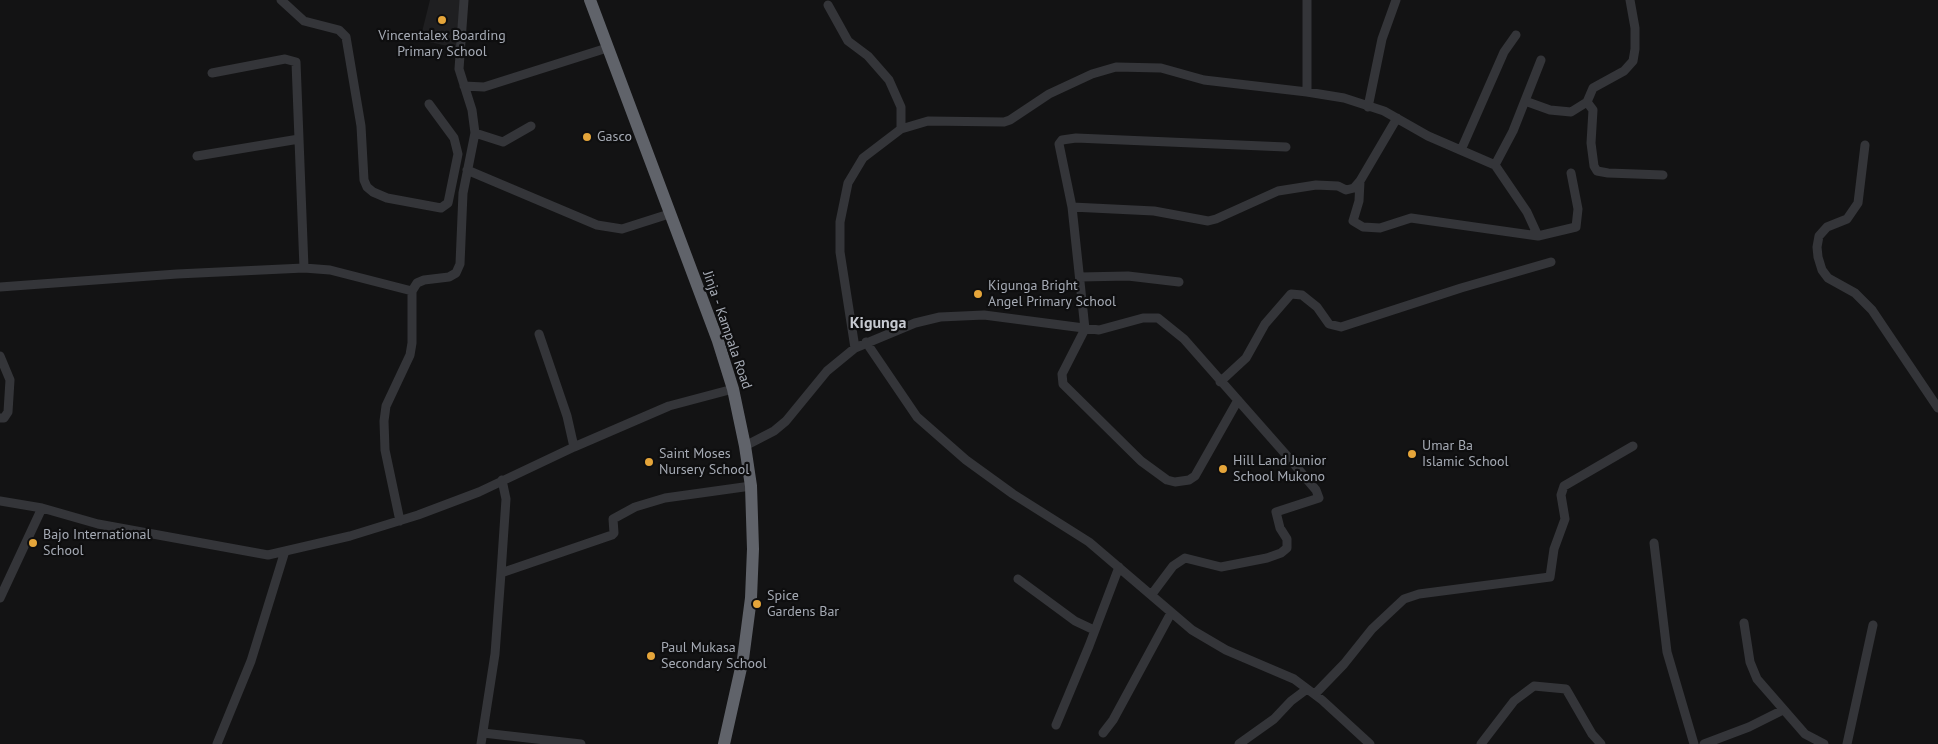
<!DOCTYPE html>
<html>
<head>
<meta charset="utf-8">
<style>
  body { margin:0 }
  canvas { display:block; background:#131314 }
</style>
</head>
<body>
<canvas width="1938" height="744"></canvas>
<script>
const c = document.querySelector('canvas').getContext('2d');
c.lineJoin = 'round';
function fillPath(path, color) { c.fillStyle = color; c.fill(path, 'evenodd'); }
const shape = rows => new Path2D(rows.map(r => 'M' + r).join(''));
function trace(path, color, width, dash) { c.strokeStyle = color; c.lineWidth = width; c.lineCap = dash ? 'butt' : 'round'; c.setLineDash(dash || []); c.stroke(path); }
function label(font, color, halo, rows, align = 'center') {
  c.font = font + ' "PT Sans",sans-serif'; c.lineWidth = 4.5; c.setLineDash([]); c.textBaseline = 'middle'; c.strokeStyle = halo; c.fillStyle = color; for (const [text, x, y, turn = 0] of rows) {
    c.save(); c.translate(x, y); c.rotate((+turn || 0) * Math.PI / 180); c.textAlign = isNaN(turn) ? turn : align; if (halo) c.strokeText(text, 0, 0); c.fillText(text, 0, 0); c.restore();
  }
}
const built = shape([
  [430,0,461,0,457,48,420,40]
]);
const minor = shape([
  [281,0,304,21,339,30,346,37,361,126,364,180,367,187,373,192,387,198,441,208,448,203,458,154,454,138,429,104],
  [828,5,848,41,868,56,889,80,901,107,901,129],
  [212,73,285,59,296,62,304,268],
  [464,86,484,87,607,48],
  [1307,92,1307,0],
  [1525,101,1550,110,1571,112,1587,102,1593,88,1624,71,1633,61,1635,49,1635,28,1630,0],
  [1587,102,1593,110,1591,143,1594,166,1597,171,1608,173,1663,175],
  [1368,107,1382,39,1396,0],
  [475,133,503,142,531,126],
  [1865,145,1858,203,1847,219,1827,227,1819,236,1817,247,1818,257,1822,270,1828,278,1855,293,1872,310,1938,408],
  [1461,150,1504,52,1516,35],
  [197,156,299,139],
  [467,170,597,225,622,229,669,214],
  [1360,181,1359,201,1353,221,1363,227,1380,228,1411,218,1538,236,1576,227,1578,209,1571,173],
  [1072,207,1154,211,1208,221,1216,219,1278,191,1316,185,1338,186,1346,190,1354,188,1360,181,1397,118],
  [1538,236,1527,212,1495,165,1513,131,1541,60],
  [1080,277,1128,276,1179,282],
  [0,287,177,274,304,268,330,270,412,291],
  [539,334,567,416,574,447],
  [866,342,917,417,966,460,1013,494,1089,542,1192,630,1226,650,1294,679,1322,700,1370,744],
  [855,348,840,252,840,222,848,183,863,158,901,129,928,121,1004,122,1010,120,1049,94,1092,74,1116,67,1161,68,1204,80,1307,92,1344,98,1384,111,1428,136,1495,165],
  [0,356,10,380,8,412,4,418,0,418],
  [1220,382,1246,358,1265,324,1291,294,1302,295,1317,307,1329,324,1341,327,1461,288,1551,262],
  [1238,400,1195,476,1189,480,1175,482,1167,480,1141,461,1063,384,1062,374,1085,329,1072,207,1059,144,1062,140,1076,138,1286,147],
  [745,446,774,431,786,421,827,371,855,348,915,323,940,317,984,315,1099,330,1143,318,1158,318,1184,339,1288,457,1316,490,1319,498,1276,512,1280,528,1287,539,1287,548,1281,553,1267,558,1221,567,1185,558,1173,566,1152,594],
  [0,501,42,508,98,524,268,555,350,536,418,515,479,492,574,447,669,406,733,389],
  [400,521,385,450,384,421,386,406,410,355,412,343,412,291,417,283,424,280,449,277,456,273,460,264,463,193,475,133,472,110,459,69,464,0],
  [1654,543,1667,652,1694,744],
  [501,573,612,535,614,533,613,519,635,507,665,498,751,486],
  [1018,579,1075,621,1094,630],
  [0,598,42,508],
  [1744,623,1750,662,1757,679,1805,734,1824,744],
  [1315,694,1344,664,1372,629,1404,599,1419,594,1550,577,1554,549,1565,519,1561,495,1564,486,1633,446],
  [1056,725,1089,646,1119,567],
  [483,733,581,744],
  [1103,733,1113,720,1171,613],
  [217,744,251,661,285,551],
  [481,744,495,654,501,573,506,499,502,480],
  [1239,744,1274,719,1291,701,1307,689],
  [1481,744,1514,701,1534,686,1566,689,1592,734,1601,744],
  [1704,744,1749,727,1783,710],
  [1847,744,1873,625]
]);
const highway = shape([
  [590,0,718,341,733,389,745,446,751,486,753,549,751,598,743,659,724,744]
]);
const markers = [
  [442,20,5,"#e5a53a"],
  [587,137,5,"#e5a53a"],
  [978,294,5,"#e5a53a"],
  [1412,454,5,"#e5a53a"],
  [649,462,5,"#e5a53a"],
  [1223,469,5,"#e5a53a"],
  [33,543,5,"#e5a53a"],
  [757,604,5,"#e5a53a"],
  [651,656,5,"#e5a53a"]
];
const poiNames = [
  ["Vincentalex Boarding",442,36,"center"],
  ["Primary School",442,52,"center"],
  ["Gasco",597,137],
  ["Kigunga Bright",988,286],
  ["Angel Primary School",988,302],
  ["Umar Ba",1422,446],
  ["Islamic School",1422,462],
  ["Saint Moses",659,454],
  ["Nursery School",659,470],
  ["Hill Land Junior",1233,461],
  ["School Mukono",1233,477],
  ["Bajo International",43,535],
  ["School",43,551],
  ["Spice",767,596],
  ["Gardens Bar",767,612],
  ["Paul Mukasa",661,648],
  ["Secondary School",661,664]
];
const streetNames = [
  ["Jinja - Kampala Road",727,330,71]
];
const quarterNames = [
  ["Kigunga",878,323]
];
fillPath(built, '#1f1f21');
trace(minor, '#343539', 9);
trace(highway, '#60636a', 12);
for (const [x, y, r, color] of markers) { const dot = new Path2D(); dot.arc(x, y, r, 0, 2 * Math.PI); c.fillStyle = color; c.fill(dot); trace(dot, '#0e0e0f', 2); }
label('14px', '#a5aab4', '#0e0e0f', poiNames, 'left');
label('14px', '#a5aab4', '#0e0e0f', streetNames);
label('bold 16px', '#c6c9d0', '#0e0e0f', quarterNames);
</script>
</body>
</html>
